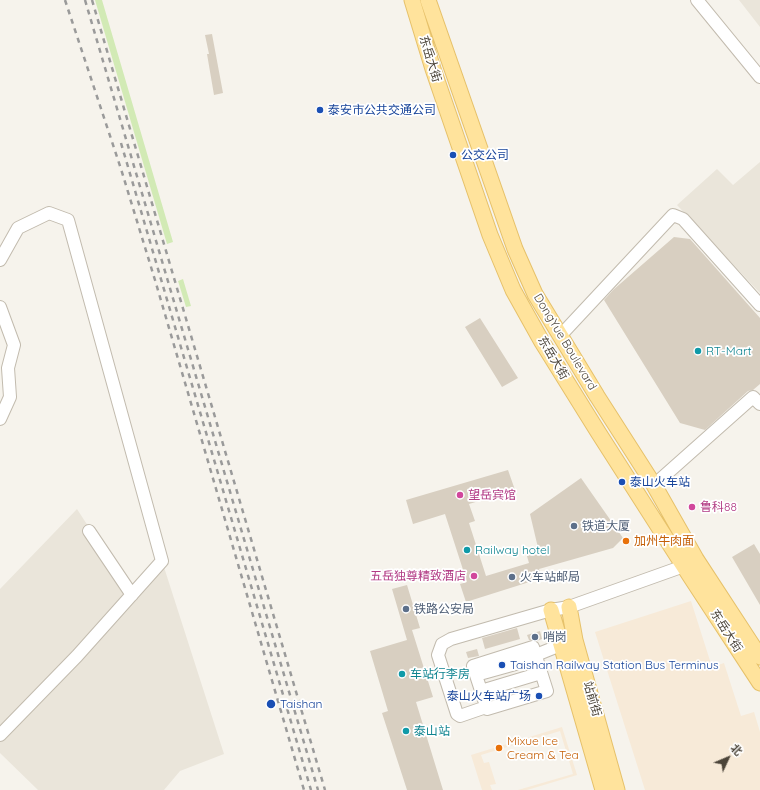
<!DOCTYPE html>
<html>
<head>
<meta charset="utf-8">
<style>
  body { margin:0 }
  #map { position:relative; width:760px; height:790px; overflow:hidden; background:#f6f3ec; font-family:Quicksand,"Noto Sans SC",sans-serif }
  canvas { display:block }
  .north { position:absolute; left:708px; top:738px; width:40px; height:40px; -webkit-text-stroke:3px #fff; paint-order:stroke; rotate:46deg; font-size:11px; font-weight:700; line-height:16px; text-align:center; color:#4b4439 }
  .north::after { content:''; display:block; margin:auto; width:14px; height:18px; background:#4b4439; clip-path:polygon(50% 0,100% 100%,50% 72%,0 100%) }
</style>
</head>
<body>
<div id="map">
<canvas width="760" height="790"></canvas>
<div class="north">北</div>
</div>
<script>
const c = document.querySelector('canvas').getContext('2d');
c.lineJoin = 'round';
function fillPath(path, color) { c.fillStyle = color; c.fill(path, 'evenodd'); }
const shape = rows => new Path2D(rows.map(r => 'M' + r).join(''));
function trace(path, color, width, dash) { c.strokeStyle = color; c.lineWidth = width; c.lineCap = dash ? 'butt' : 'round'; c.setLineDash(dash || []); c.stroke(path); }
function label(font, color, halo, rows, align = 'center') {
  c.font = font + ' Quicksand,"Noto Sans SC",sans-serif'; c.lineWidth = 3.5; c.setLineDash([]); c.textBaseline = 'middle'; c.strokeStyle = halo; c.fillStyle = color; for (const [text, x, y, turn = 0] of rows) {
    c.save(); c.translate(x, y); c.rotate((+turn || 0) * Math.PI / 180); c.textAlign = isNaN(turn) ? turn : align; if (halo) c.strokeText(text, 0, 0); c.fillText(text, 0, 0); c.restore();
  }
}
const residential = shape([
  [739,0,760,0,760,27],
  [760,162,760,293,677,205,717,169,733,185],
  [77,509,132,594,162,561,224,754,180,771,164,790,38,790,0,753,0,589]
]);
const commercial = shape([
  [691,601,712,667,724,663,741,716,754,712,760,732,760,790,645,790,595,632],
  [562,727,577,775,527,790,518,790,573,774,560,731,481,755,484,763,489,762,496,784,490,785,492,790,482,790,471,755]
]);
const green = shape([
  [95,0,102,0,173,242,167,244],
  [183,279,191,306,186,307,178,281]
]);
const building = shape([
  [212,34,223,93,214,95,207,54,209,54,205,35],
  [674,237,690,239,760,318,760,384,753,390,748,391,705,430,680,423,604,300,613,290],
  [480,318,518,378,502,387,465,327],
  [508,470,515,490,469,504,475,521,469,523,486,576,529,563,527,556,539,552,530,514,581,478,623,538,613,548,539,569,542,578,466,602,460,584,467,582,445,514,413,524,406,500],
  [754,544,760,554,760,605,732,557],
  [407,585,420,628,412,630,433,697,416,702,443,790,407,790,382,713,388,711,370,651,407,640,392,589],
  [517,628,520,639,485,649,482,638],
  [540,631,542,639,537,641,529,640,527,635],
  [477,649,479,656,468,658,466,652]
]);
const minor = shape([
  [697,0,760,77],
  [0,260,18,228,49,213,68,220,162,561,77,656,0,735],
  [0,307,14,345,8,368,10,397,0,419],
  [560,336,673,215,683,219,760,305],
  [654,485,753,397,760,404],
  [89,531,132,595],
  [533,647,547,691,487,709,473,666,533,647],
  [536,655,568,642],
  [476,675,537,658],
  [481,691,541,673],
  [486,707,460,716,457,714,438,655,442,644,451,639,551,610,569,607,684,566,690,562]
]);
const major = shape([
  [412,0,433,69,490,235,513,290,542,342,598,432,690,576,760,683],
  [428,0,515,249,535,294,597,396,654,485,696,559,760,657],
  [569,607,575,640,617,790],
  [551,610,603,790]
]);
const rail = shape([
  [65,0,121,169,155,280,304,790],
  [85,0,318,790],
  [92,0,325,790],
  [121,143,311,790]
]);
const markers = [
  [320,110,4,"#1a4fb4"],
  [453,155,4,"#1a4fb4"],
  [698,351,4,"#0f9aa8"],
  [622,482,4,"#1a4fb4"],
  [460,495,4,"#d1479c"],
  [692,507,4,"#d1479c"],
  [574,526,4,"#5c6f8a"],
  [626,541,4,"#e8710a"],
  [467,550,4,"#0f9aa8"],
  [474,576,4,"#d1479c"],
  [512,577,4,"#5c6f8a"],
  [406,609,4,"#5c6f8a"],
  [535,637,4,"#5c6f8a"],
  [502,665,4,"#1a4fb4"],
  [402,674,4,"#0f9aa8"],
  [539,696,4,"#1a4fb4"],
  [271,704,5,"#1a4fb4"],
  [406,731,4,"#0f9aa8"],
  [499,748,4,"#e8710a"]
];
const streetNames = [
  ["东岳大街",430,59,73],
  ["DongYue Boulevard",565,342,59],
  ["东岳大街",553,358,59],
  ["东岳大街",726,631,57],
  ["站前街",592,699,74]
];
const transitNames = [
  ["泰安市公共交通公司",328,110],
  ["公交公司",461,155],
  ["泰山火车站",630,482],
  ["Taishan Railway Station Bus Terminus",510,665],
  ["泰山火车站广场",531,696,"right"],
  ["Taishan",280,704]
];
const cultureNames = [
  ["RT-Mart",706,351],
  ["Railway hotel",475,550],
  ["车站行李房",410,674],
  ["泰山站",414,731]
];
const hotelNames = [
  ["望岳宾馆",468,495],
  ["鲁科88",700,507],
  ["五岳独尊精致酒店",466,576,"right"]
];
const serviceNames = [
  ["铁道大厦",582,526],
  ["火车站邮局",520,577],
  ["铁路公安局",414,609],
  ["哨岗",543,637]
];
const foodNames = [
  ["加州牛肉面",634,541],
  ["Mixue Ice",507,741],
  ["Cream & Tea",507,755]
];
fillPath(residential, '#eae5da');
fillPath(commercial, '#f7ead8');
fillPath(green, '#d2eab5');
fillPath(building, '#d8cfc1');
trace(minor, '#c2bbae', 14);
trace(major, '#e6c16a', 17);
trace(minor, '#fff', 12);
trace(major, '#ffe39c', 15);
trace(rail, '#9a9a9a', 2.5, [5, 5]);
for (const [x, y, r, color] of markers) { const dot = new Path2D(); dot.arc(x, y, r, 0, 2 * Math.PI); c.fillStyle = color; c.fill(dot); trace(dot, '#fff', 1.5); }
label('12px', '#4b4439', '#fff', streetNames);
label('12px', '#164399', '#fff', transitNames, 'left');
label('12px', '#0d838f', '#fff', cultureNames, 'left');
label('12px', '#b23c85', '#fff', hotelNames, 'left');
label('12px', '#4e5e75', '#fff', serviceNames, 'left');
label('12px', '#c56008', '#fff', foodNames, 'left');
</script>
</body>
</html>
